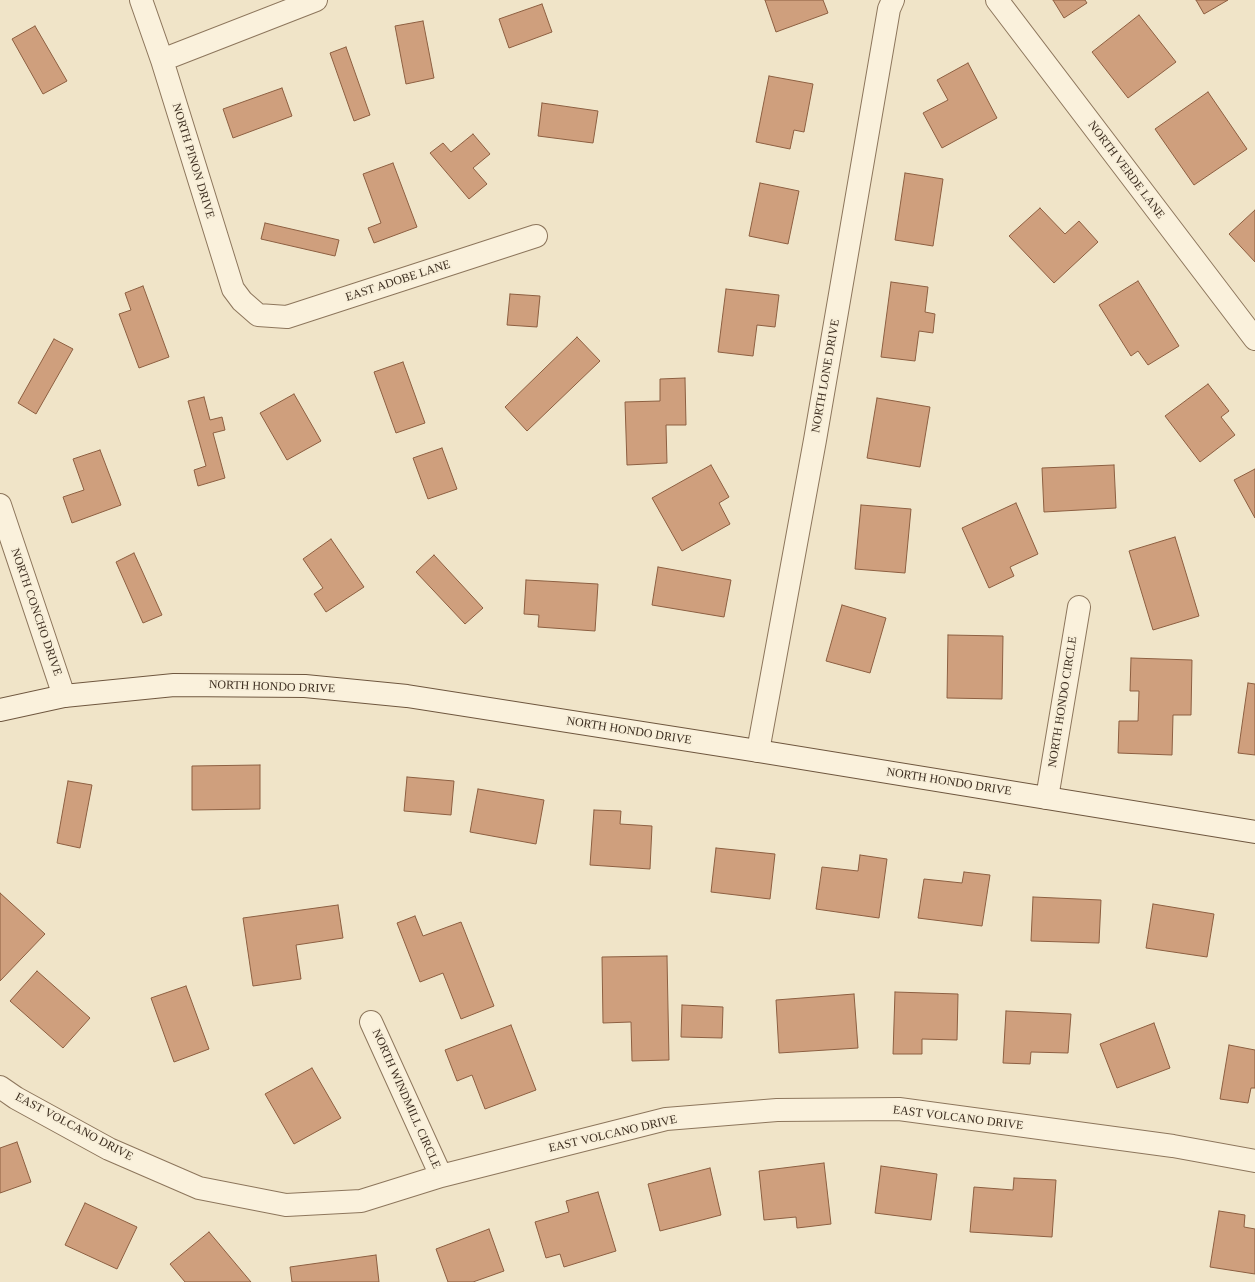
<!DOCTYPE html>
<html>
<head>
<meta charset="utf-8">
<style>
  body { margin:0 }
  canvas { display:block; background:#f0e4c8 }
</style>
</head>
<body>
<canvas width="1255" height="1282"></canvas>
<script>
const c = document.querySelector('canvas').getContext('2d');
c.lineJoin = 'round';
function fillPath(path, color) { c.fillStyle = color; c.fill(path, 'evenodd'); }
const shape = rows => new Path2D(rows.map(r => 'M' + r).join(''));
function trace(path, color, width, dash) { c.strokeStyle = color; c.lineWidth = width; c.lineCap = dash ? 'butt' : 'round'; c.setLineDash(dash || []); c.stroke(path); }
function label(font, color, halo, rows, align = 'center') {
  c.font = font + ' Georgia,serif'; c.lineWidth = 3.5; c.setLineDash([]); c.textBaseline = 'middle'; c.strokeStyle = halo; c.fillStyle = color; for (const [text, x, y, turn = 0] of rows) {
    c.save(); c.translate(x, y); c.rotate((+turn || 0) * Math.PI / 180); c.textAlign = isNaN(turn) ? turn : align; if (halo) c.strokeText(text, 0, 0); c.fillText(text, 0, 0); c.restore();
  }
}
const building = shape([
  [765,0,823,0,828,13,776,32,765,0],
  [1053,0,1085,0,1087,3,1064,18,1053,0],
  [1196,0,1228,0,1204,14,1196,0],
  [542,4,552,32,509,48,499,19,542,4],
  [1139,15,1176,62,1128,98,1092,52,1139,15],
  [423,21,434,78,406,84,395,26,423,21],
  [35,26,67,81,43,94,12,39,35,26],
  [346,47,370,115,354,121,330,53,346,47],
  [968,63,997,118,942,148,923,113,948,100,937,80,968,63],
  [769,76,813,84,804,132,794,130,790,149,756,142,769,76],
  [282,88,292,116,233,138,223,109,282,88],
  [1208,92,1247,149,1194,185,1155,129,1208,92],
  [542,103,598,111,593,143,538,136,542,103],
  [473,134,490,154,473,168,487,184,469,199,430,153,443,143,451,152,473,134],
  [393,163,417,227,374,243,368,228,381,223,363,174,393,163],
  [905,173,943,179,933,246,895,240,905,173],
  [760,183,799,191,788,244,749,236,760,183],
  [1040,208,1065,234,1079,221,1098,242,1054,283,1009,236,1040,208],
  [1255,210,1255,262,1229,234,1255,210],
  [265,223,339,240,335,256,261,239,265,223],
  [1138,281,1179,346,1148,365,1138,351,1131,356,1099,305,1138,281],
  [891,282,928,287,925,312,935,314,933,333,919,331,915,361,881,357,891,282],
  [143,286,169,357,139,368,119,314,131,310,125,293,143,286],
  [726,289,779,295,775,327,757,325,753,356,718,352,726,289],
  [510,294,540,296,537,327,507,325,510,294],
  [577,337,600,361,527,431,505,407,577,337],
  [54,339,73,349,36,414,18,403,54,339],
  [403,362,425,423,396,433,374,372,403,362],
  [685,378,686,425,666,425,667,463,627,465,625,402,660,401,660,379,685,378],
  [1208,384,1229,411,1221,417,1235,435,1200,462,1165,416,1208,384],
  [294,394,321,441,287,460,260,413,294,394],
  [204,397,210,420,222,417,225,430,213,433,225,478,198,486,194,470,206,466,188,401,204,397],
  [877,398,930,407,920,467,867,458,877,398],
  [442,448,457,489,428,499,413,458,442,448],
  [100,450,121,505,72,523,63,497,84,490,73,459,100,450],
  [711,465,729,497,719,503,730,524,682,551,652,498,711,465],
  [1114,465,1116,508,1044,512,1042,468,1114,465],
  [1255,469,1255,518,1234,480,1255,469],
  [1016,503,1038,554,1010,567,1014,576,989,588,962,528,1016,503],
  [861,505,911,509,905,573,855,569,861,505],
  [1175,537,1199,616,1153,630,1129,551,1175,537],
  [331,539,364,587,326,612,314,594,323,588,303,559,331,539],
  [134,553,162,615,143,623,116,562,134,553],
  [434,555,483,608,465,624,416,572,434,555],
  [658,567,731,580,724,617,652,605,658,567],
  [526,580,598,584,595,631,538,627,539,615,524,614,526,580],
  [842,605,886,618,870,673,826,661,842,605],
  [948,635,1003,636,1002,699,947,698,948,635],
  [1131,658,1192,660,1191,715,1173,715,1172,755,1118,753,1119,721,1138,721,1139,691,1130,691,1131,658],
  [1248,683,1255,684,1255,755,1238,753,1248,683],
  [260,765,260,809,192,810,192,766,260,765],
  [407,777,454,781,451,815,404,811,407,777],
  [68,781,92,785,80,848,57,843,68,781],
  [478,789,544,800,536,844,470,832,478,789],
  [594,810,621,811,620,824,652,826,650,869,590,865,594,810],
  [716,848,775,854,770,899,711,892,716,848],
  [860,855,887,859,879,918,816,909,822,867,858,871,860,855],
  [964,872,990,875,982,926,918,918,924,879,962,883,964,872],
  [0,893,45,934,0,981,0,893],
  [1033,897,1101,900,1099,943,1031,941,1033,897],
  [1153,904,1214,914,1207,957,1146,948,1153,904],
  [338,905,343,938,296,945,301,979,253,986,243,918,338,905],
  [415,916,423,936,461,922,494,1006,461,1019,443,973,420,982,397,923,415,916],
  [667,956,669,1060,632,1061,631,1022,603,1023,602,957,667,956],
  [37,971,90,1018,63,1048,10,1001,37,971],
  [186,986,209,1049,174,1062,151,998,186,986],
  [895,992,958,994,957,1040,922,1039,922,1054,893,1054,895,992],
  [854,994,858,1048,779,1053,776,1000,854,994],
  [682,1005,723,1007,722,1038,681,1037,682,1005],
  [1006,1011,1071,1014,1068,1053,1031,1052,1030,1064,1003,1063,1006,1011],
  [1154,1023,1170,1068,1117,1088,1100,1044,1154,1023],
  [511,1025,536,1090,485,1109,472,1075,457,1081,445,1050,511,1025],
  [1229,1045,1255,1050,1255,1088,1251,1088,1248,1103,1220,1099,1229,1045],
  [312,1068,341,1118,294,1144,265,1094,312,1068],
  [17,1142,31,1182,0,1193,0,1148,17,1142],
  [824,1163,831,1224,797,1228,796,1217,764,1220,759,1171,824,1163],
  [881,1166,937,1174,931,1220,875,1213,881,1166],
  [710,1168,721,1215,660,1231,648,1184,710,1168],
  [1014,1178,1056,1180,1052,1237,970,1232,974,1187,1013,1190,1014,1178],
  [598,1192,616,1251,564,1267,560,1254,546,1258,535,1222,569,1212,566,1201,598,1192],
  [85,1203,137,1227,117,1269,65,1245,85,1203],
  [1219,1211,1245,1215,1244,1227,1255,1229,1255,1274,1210,1267,1219,1211],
  [489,1229,504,1271,473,1282,448,1282,436,1249,489,1229],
  [209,1232,251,1282,185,1282,170,1264,209,1232],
  [376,1255,379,1282,292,1282,290,1267,376,1255]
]);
const street = shape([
  [141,0,162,60,233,289,242,301,258,315,287,317,536,236],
  [997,0,1255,339],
  [162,60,316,0],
  [0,505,64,696],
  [758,751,815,440,889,9,893,0],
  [1047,798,1079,607],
  [371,1022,441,1176],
  [0,1087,16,1098,109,1149,199,1188,286,1205,361,1201,441,1176,666,1119,777,1110,899,1109,1173,1146,1255,1161]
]);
const secondary = shape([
  [0,710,64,696,174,685,305,686,407,696,758,751,1255,832]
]);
const streetNames = [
  ["NORTH PINON DRIVE",193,161,73],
  ["NORTH VERDE LANE",1126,170,53],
  ["EAST ADOBE LANE",398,281,-18],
  ["NORTH LONE DRIVE",826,376,-80],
  ["NORTH CONCHO DRIVE",36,612,71],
  ["NORTH HONDO DRIVE",272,687,2],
  ["NORTH HONDO CIRCLE",1063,702,-81],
  ["NORTH HONDO DRIVE",629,731,9],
  ["NORTH HONDO DRIVE",949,782,9],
  ["NORTH WINDMILL CIRCLE",406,1099,66],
  ["EAST VOLCANO DRIVE",958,1118,7],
  ["EAST VOLCANO DRIVE",74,1127,28],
  ["EAST VOLCANO DRIVE",613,1134,-13]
];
fillPath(building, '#cf9f7d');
trace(building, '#8d5f41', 1);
trace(street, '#8d765c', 24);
trace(secondary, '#6f573f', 24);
trace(street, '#faf1dc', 22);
trace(secondary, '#faf1dc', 22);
label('12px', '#3d2e20', '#f7eed8', streetNames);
</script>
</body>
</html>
